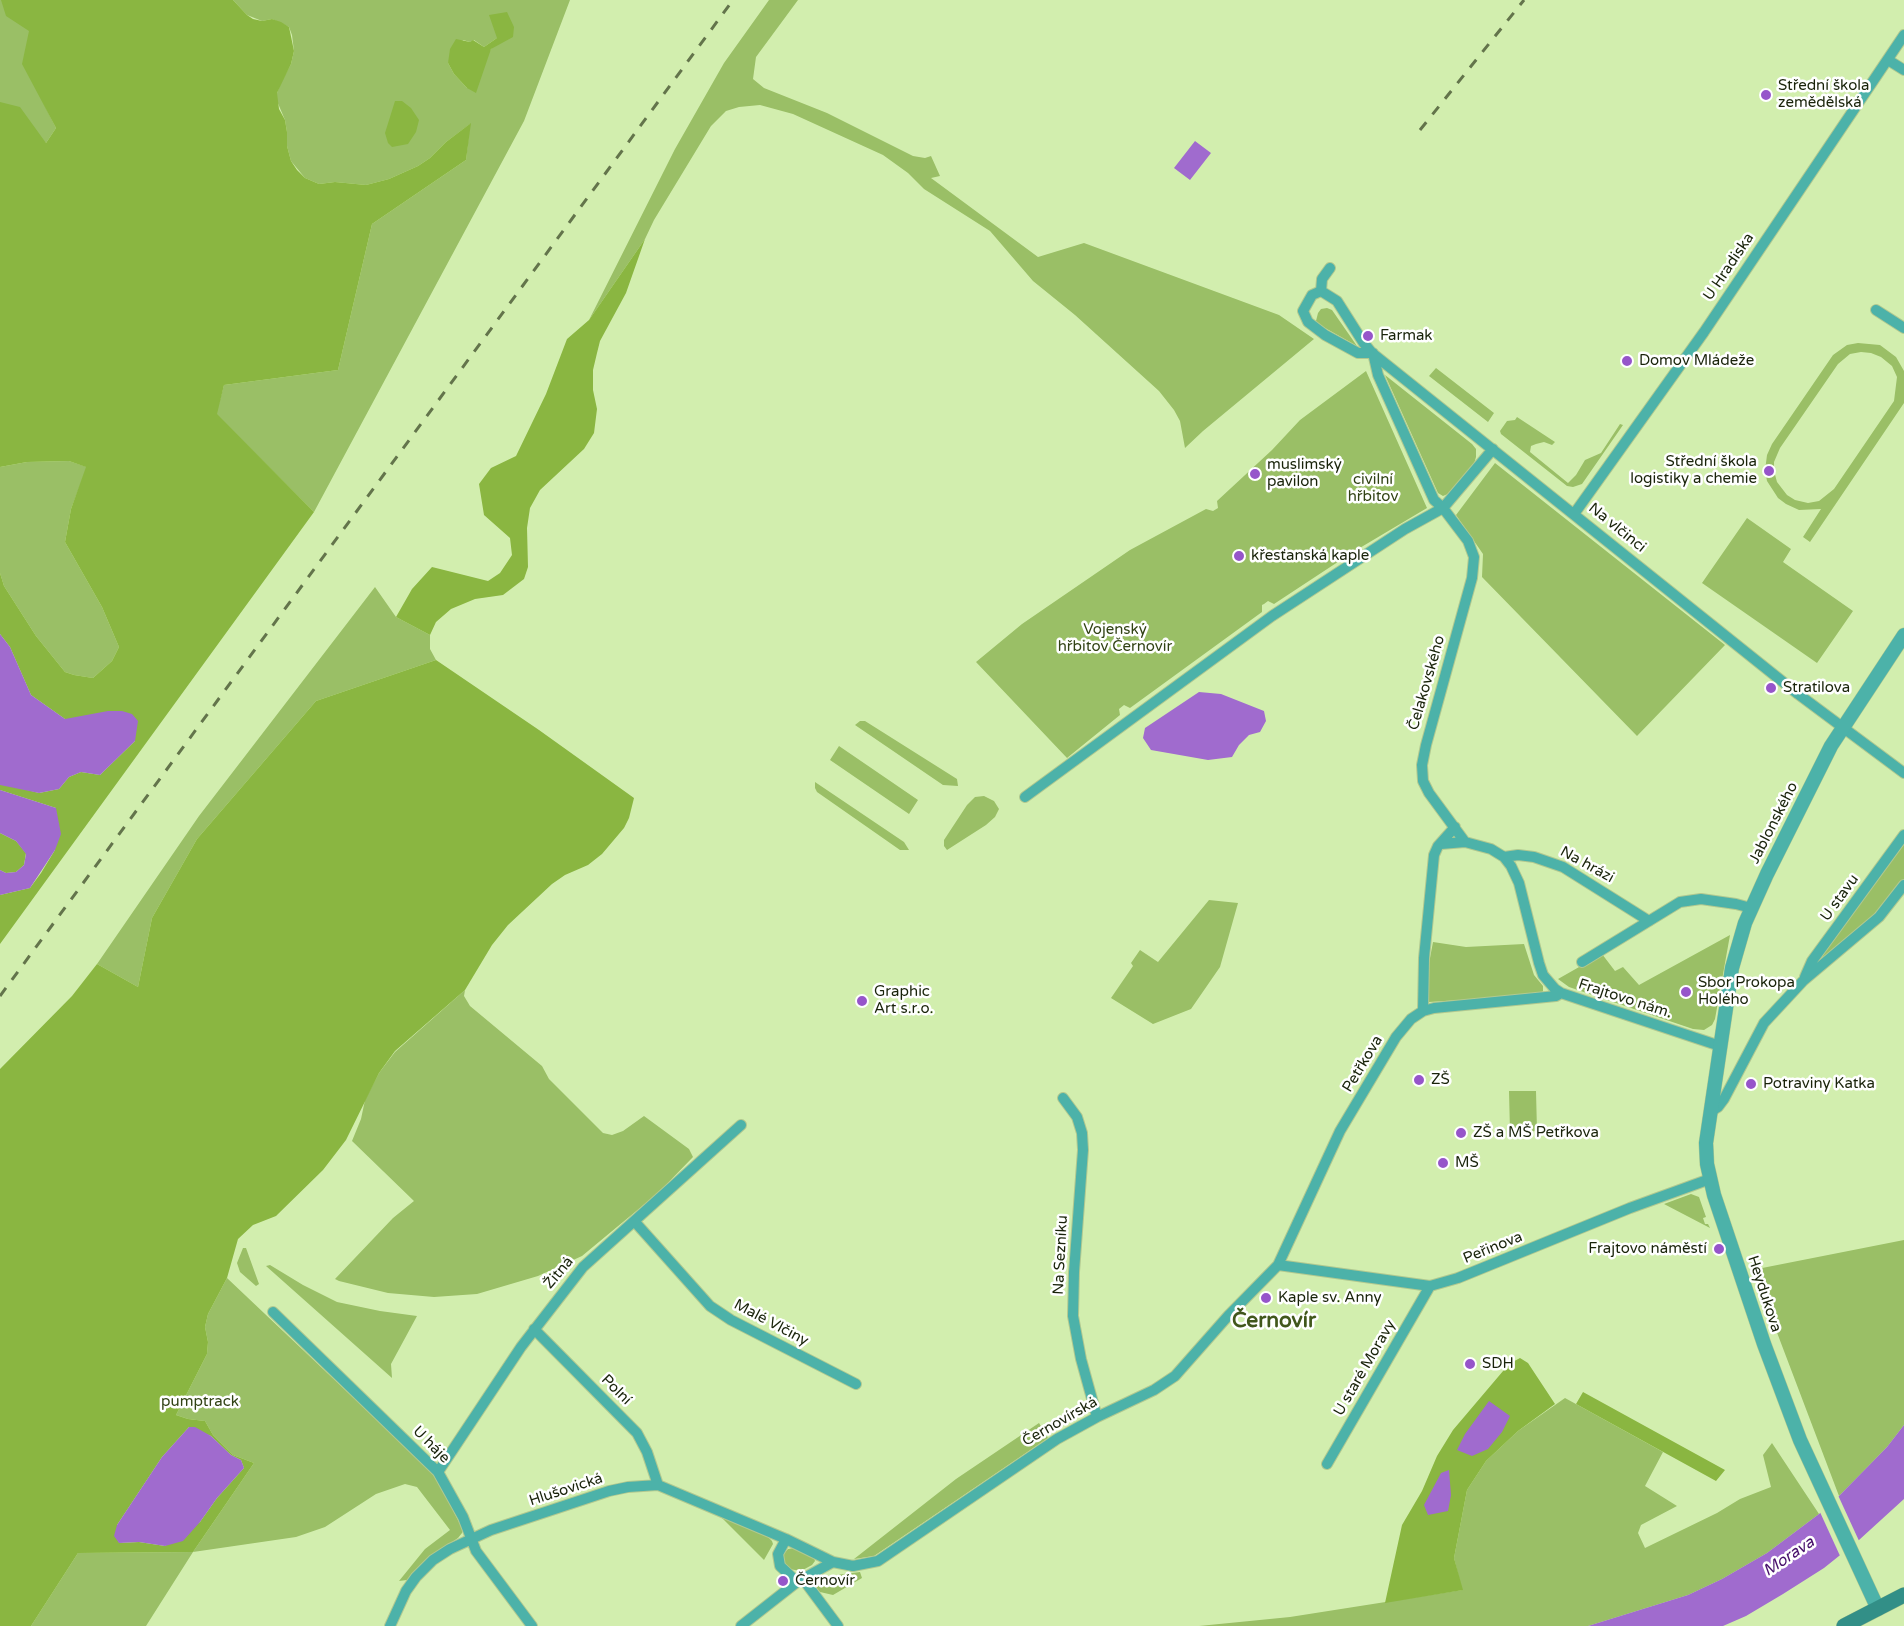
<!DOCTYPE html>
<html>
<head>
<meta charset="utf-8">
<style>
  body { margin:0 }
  canvas { display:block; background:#d2eeae }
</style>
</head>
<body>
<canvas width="1904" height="1626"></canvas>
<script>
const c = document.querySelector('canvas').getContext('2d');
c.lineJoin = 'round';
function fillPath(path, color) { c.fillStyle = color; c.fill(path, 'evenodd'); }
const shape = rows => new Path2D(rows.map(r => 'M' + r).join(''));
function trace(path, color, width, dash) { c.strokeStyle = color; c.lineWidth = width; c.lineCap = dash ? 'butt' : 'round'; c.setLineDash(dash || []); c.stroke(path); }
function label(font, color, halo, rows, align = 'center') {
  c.font = font + ' "Varela Round",sans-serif'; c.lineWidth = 5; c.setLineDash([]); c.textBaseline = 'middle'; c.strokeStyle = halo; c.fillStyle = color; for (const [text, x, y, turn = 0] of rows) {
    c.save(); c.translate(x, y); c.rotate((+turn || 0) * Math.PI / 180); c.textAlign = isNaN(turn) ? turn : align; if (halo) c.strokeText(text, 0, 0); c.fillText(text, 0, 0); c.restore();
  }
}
const green = shape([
  [0,0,165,0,40,96,56,128,46,143,0,117],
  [233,0,570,0,524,121,314,512,216,414,224,385,338,370,372,224,466,160,470,124,446,142,430,158,418,166,389,179,366,185,335,182,319,184,305,178,291,161,287,146,287,132,285,120,277,101,277,93,280,85,291,64,294,51,292,35,289,27,272,19,262,21,247,15],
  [497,38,491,49,467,88,454,74,448,63,463,40,470,42,474,40,484,47],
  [769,0,798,0,756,57,753,79,764,88,827,113,913,156,925,158,931,156,940,176,931,178,1038,257,1084,243,1279,315,1314,339,1203,431,1185,448,1180,421,1174,410,1159,391,1075,315,1033,281,990,231,924,189,908,173,883,155,793,114,760,105,739,107,726,111,711,126,654,220,645,239,589,320,675,149,724,63],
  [1327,308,1332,310,1357,346,1318,324,1316,321,1318,313,1321,309],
  [1858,343,1880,345,1896,357,1904,371,1904,403,1810,542,1803,537,1821,509,1799,510,1786,504,1778,498,1767,481,1765,471,1767,455,1772,444,1833,355,1847,345],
  [1861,352,1871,353,1881,357,1892,366,1897,377,1894,401,1834,489,1819,501,1808,503,1795,500,1787,495,1777,482,1774,471,1774,462,1780,448,1838,364,1850,354],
  [1436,368,1494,413,1488,422,1429,376],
  [1366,371,1427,508,1353,552,1274,604,1268,601,1264,604,1262,605,1262,612,1130,708,1124,705,1119,709,1120,715,1067,758,976,662,1022,624,1130,550,1206,509,1213,511,1218,508,1217,501,1272,450,1300,420],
  [1385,375,1472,444,1476,449,1476,457,1474,464,1450,493,1443,496,1438,493],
  [1517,417,1555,442,1552,445,1544,442,1536,444,1531,446,1530,452,1568,483,1576,475,1585,460,1601,453,1620,424,1623,425,1582,484,1573,487,1567,486,1501,434,1500,431,1507,421,1515,420],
  [69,461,87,467,71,509,65,542,102,607,119,647,112,661,93,678,74,675,65,672,36,636,4,586,0,573,0,467,27,462],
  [1495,463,1725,645,1637,736,1482,577,1483,554,1456,515],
  [1747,518,1791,549,1783,562,1853,611,1817,663,1702,583],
  [375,587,396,617,430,635,430,649,436,660,316,701,197,839,152,918,138,987,97,964,199,816],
  [860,721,865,721,957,779,958,786,943,785,855,725],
  [839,746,918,800,909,814,830,760],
  [815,782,904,842,909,850,900,850,817,792,815,788],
  [984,796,994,801,999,809,995,817,986,825,947,850,944,846,944,840,967,805,975,797],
  [1904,840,1904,879,1876,915,1824,958,1822,956],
  [1209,900,1238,903,1220,967,1191,1009,1153,1024,1111,998,1133,966,1131,963,1140,950,1158,962],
  [1730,935,1715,1019,1712,1025,1704,1030,1693,1029,1569,987,1558,979,1602,954,1615,971,1623,967,1639,985],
  [1433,942,1466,947,1524,944,1534,975,1543,986,1543,991,1540,995,1429,1002,1427,974],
  [465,990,464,996,470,1006,542,1066,549,1079,603,1133,612,1135,623,1131,644,1116,689,1149,693,1157,658,1193,582,1256,538,1276,477,1294,434,1297,388,1293,339,1281,335,1279,393,1218,414,1201,352,1141,361,1119,365,1100,379,1073,395,1052],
  [1509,1091,1536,1091,1537,1131,1510,1132],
  [1691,1194,1699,1197,1706,1217,1703,1218,1705,1224,1708,1224,1710,1228,1664,1204],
  [1904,1240,1904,1425,1887,1447,1839,1496,1773,1322,1752,1270],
  [243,1248,246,1248,259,1284,256,1286,240,1272,237,1263],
  [270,1265,303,1285,337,1302,380,1311,417,1316,391,1364,392,1378,266,1266],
  [227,1278,435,1475,459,1522,463,1529,462,1533,458,1538,427,1559,407,1580,399,1581,425,1549,450,1530,417,1487,405,1484,376,1494,325,1527,296,1537,193,1552,146,1626,31,1626,78,1553,193,1552,254,1463,233,1455,213,1435,205,1421,188,1419,176,1415,207,1354,208,1342,205,1327,208,1314],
  [1565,1398,1663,1452,1645,1486,1677,1506,1641,1525,1638,1533,1645,1548,1717,1513,1740,1499,1771,1487,1763,1455,1772,1443,1819,1514,1767,1553,1722,1579,1688,1595,1588,1626,1199,1626,1290,1617,1462,1590,1454,1558,1467,1490,1486,1461,1518,1431],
  [1039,1423,1048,1438,874,1556,854,1559,956,1479],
  [721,1517,768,1537,772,1541,773,1544,764,1560],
  [794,1548,813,1556,815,1561,812,1565,801,1571,789,1569,784,1563,782,1556,788,1549],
  [860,1572,862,1578,833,1595,820,1592,813,1585,818,1580,828,1576]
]);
const forest = shape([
  [1,0,233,0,247,15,253,19,262,21,272,19,281,22,289,27,294,51,291,64,277,93,279,109,285,120,287,132,287,146,291,161,297,170,305,178,319,184,335,182,366,185,389,179,418,166,430,158,446,142,471,123,466,160,372,224,338,370,224,385,217,414,314,512,0,944,0,895,30,888,41,873,55,850,56,808,0,790,0,783,39,793,59,789,69,777,81,772,100,775,135,741,65,719,31,695,10,647,0,634,0,573,4,586,36,636,65,672,74,675,93,678,112,661,119,647,102,607,65,542,71,509,86,467,69,461,27,462,0,467,0,102,20,107,46,143,56,128,22,64,29,31,6,16],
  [507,12,514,27,513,37,491,49,476,93,467,88,454,74,448,63,450,49,456,39,470,42,473,40,484,47,497,38,489,15],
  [395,101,402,101,411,108,419,120,416,132,408,144,392,147,388,143,385,133],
  [645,239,626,293,600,341,597,353,593,370,593,390,597,409,594,433,584,449,540,490,530,508,527,528,528,567,524,579,503,595,475,599,451,609,436,622,430,635,396,617,412,589,432,567,488,581,500,573,512,555,510,538,484,515,479,484,491,468,516,456,546,394,567,339,589,320],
  [436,660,539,730,634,798,629,818,624,828,602,854,588,865,565,875,552,884,508,925,492,945,465,990,395,1051,379,1073,346,1140,323,1170,276,1216,253,1225,238,1239,227,1278,208,1314,205,1327,208,1342,207,1354,176,1415,188,1419,205,1421,213,1435,233,1455,254,1463,193,1552,78,1553,31,1626,0,1626,0,1069,72,996,97,964,138,987,152,918,197,839,316,701],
  [189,1427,211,1436,231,1455,241,1460,244,1468,217,1498,200,1522,165,1546,139,1542,119,1543,117,1525,162,1457],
  [0,833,16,841,26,853,24,865,16,872,6,873,0,870],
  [1520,1358,1528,1363,1555,1404,1518,1431,1486,1461,1467,1490,1454,1558,1463,1590,1385,1603,1402,1525,1422,1491,1437,1456,1453,1430,1509,1364],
  [1583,1392,1725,1470,1716,1481,1576,1404]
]);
const water = shape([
  [1195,141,1211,153,1190,180,1174,168],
  [0,634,10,647,31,695,65,719,108,711,122,711,132,714,138,721,135,741,100,775,81,772,69,777,59,789,39,793,0,785],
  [1199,692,1221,694,1264,711,1266,721,1260,732,1249,735,1239,745,1232,757,1208,760,1151,750,1143,738,1145,728],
  [0,790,56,808,61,834,55,850,30,888,0,895,0,870,6,873,16,872,24,865,26,854,16,841,0,833],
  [1489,1401,1510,1416,1502,1432,1488,1449,1472,1456,1457,1450,1465,1434],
  [1904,1425,1904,1499,1859,1540,1824,1568,1783,1594,1746,1616,1723,1626,1588,1626,1688,1595,1722,1579,1767,1553,1819,1514,1839,1496,1887,1447],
  [189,1427,195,1427,211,1436,231,1455,241,1460,244,1468,217,1498,200,1522,183,1541,165,1546,139,1542,119,1543,114,1536,117,1525,162,1457],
  [1449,1470,1451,1495,1448,1511,1428,1515,1424,1505,1441,1473]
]);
const pier = shape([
  [1837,1493,1860,1543,1841,1558,1819,1510]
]);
const minor = shape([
  [1888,60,1904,70],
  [1321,291,1322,279,1330,268],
  [1876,310,1904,328],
  [1372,353,1358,353,1325,335,1308,322,1303,311,1312,295,1321,291,1337,301,1363,342,1372,353,1798,694,1904,773],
  [1373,353,1378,375,1434,500,1443,508,1468,541,1474,557,1472,578,1426,745,1422,765,1423,781,1429,793,1465,842,1441,844],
  [1574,514,1704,332,1904,35],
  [1025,797,1272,616,1405,529,1443,508,1493,449],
  [1465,842,1491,849,1504,857,1511,866,1519,883,1539,963,1543,975,1555,989,1561,993,1720,1046],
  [1504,857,1518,855,1534,857,1563,867,1649,921],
  [1582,962,1680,902,1701,899,1736,904,1751,908],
  [1805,977,1812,961,1904,835],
  [1423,1011,1424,958,1434,855,1438,846,1455,827],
  [1063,1098,1077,1117,1082,1133,1083,1150,1074,1272,1073,1316,1081,1359,1097,1417],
  [1710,1112,1718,1107,1724,1099,1764,1023,1803,981,1879,917,1904,885],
  [635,1222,710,1306,731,1320,856,1384],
  [1278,1265,1430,1286,1458,1278,1630,1208,1710,1179],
  [273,1312,438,1472,463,1517,476,1551,532,1626],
  [534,1329,637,1433,647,1452,658,1485],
  [1327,1464,1430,1286],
  [438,1472,521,1347,583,1267,741,1125],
  [786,1539,778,1554,780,1566,797,1582],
  [803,1579,838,1626],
  [390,1626,406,1591,416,1577,433,1560,450,1549,491,1530,609,1491,628,1487,658,1485,786,1539,833,1562,853,1566,878,1561,1057,1439,1097,1417,1154,1390,1175,1376,1228,1316,1278,1265,1340,1131,1396,1037,1411,1019,1423,1011,1434,1008,1556,996,1561,993],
  [741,1626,797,1582,833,1562]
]);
const tertiary = shape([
  [1878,1609,1800,1440,1764,1344,1714,1195,1707,1164,1706,1143,1732,968,1745,923,1767,874,1831,746,1904,635]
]);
const secondary = shape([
  [1844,1626,1904,1595]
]);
const rail = shape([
  [1420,130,1524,0],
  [0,996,733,0]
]);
const markers = [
  [1766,95,6,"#9655ca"],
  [1368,336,6,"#9655ca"],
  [1627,361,6,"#9655ca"],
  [1769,471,6,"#9655ca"],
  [1255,474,6,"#9655ca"],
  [1239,556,6,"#9655ca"],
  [1771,688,6,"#9655ca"],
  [1686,992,6,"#9655ca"],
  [862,1001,6,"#9655ca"],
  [1419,1080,6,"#9655ca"],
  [1751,1084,6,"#9655ca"],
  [1461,1133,6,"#9655ca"],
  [1443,1163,6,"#9655ca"],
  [1719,1249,6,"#9655ca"],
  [1266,1298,6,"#9655ca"],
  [1470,1364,6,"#9655ca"],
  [783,1581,6,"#9655ca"]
];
const poiNames = [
  ["Střední škola",1778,86],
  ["zemědělská",1778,103],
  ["Farmak",1380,336],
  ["Domov Mládeže",1639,361],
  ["Střední škola",1757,462,"right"],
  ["logistiky a chemie",1757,479,"right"],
  ["muslimský",1267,465],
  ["pavilon",1267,482],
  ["křesťanská kaple",1251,556],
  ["Stratilova",1783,688],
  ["Sbor Prokopa",1698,983],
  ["Holého",1698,1000],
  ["Graphic",874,992],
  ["Art s.r.o.",874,1009],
  ["ZŠ",1431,1080],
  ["Potraviny Katka",1763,1084],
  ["ZŠ a MŠ Petřkova",1473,1133],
  ["MŠ",1455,1163],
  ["Frajtovo náměstí",1707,1249,"right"],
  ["Kaple sv. Anny",1278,1298],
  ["SDH",1482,1364],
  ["Černovír",795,1581]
];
const streetNames = [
  ["U Hradiska",1729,267,-56],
  ["Na vlčinci",1617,528,39],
  ["Čelakovského",1427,683,-74],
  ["Jablonského",1774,823,-63],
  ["Na hrázi",1587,865,29],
  ["U stavu",1840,898,-54],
  ["Frajtovo nám.",1625,999,18],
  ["Petřkova",1363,1064,-59],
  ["Peřinova",1493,1248,-22],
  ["Na Sezníku",1061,1255,-87],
  ["Žitná",559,1273,-50],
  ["Heydukova",1764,1294,72],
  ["Malé Vlčiny",771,1323,28],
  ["U staré Moravy",1365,1368,-60],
  ["Polní",616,1390,45],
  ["Černovírská",1060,1422,-30],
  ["U háje",431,1445,45],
  ["Hlušovická",566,1490,-18]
];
const parkNames = [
  ["civilní",1373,480],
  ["hřbitov",1373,497],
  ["Vojenský",1115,630],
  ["hřbitov Černovír",1115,647],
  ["pumptrack",200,1402]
];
const waterNames = [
  ["Morava",1789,1557,-34]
];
const districtNames = [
  ["Černovír",1274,1321]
];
fillPath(green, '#9abf66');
fillPath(forest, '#8ab641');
fillPath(water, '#a06bce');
fillPath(pier, '#d2eeae');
trace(minor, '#b1c990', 12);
trace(tertiary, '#b1c990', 15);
trace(secondary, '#b1c990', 16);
trace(minor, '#4cb2a9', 10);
trace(tertiary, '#4cb2a9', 14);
trace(secondary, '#328f87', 15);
trace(rail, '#63744b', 3, [10, 10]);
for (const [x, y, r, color] of markers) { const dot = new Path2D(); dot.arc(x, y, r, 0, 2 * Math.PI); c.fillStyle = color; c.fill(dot); trace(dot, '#fff', 2); }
label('15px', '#19230a', '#fff', poiNames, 'left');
label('15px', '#19230a', '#fff', streetNames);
label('15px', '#314214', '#fff', parkNames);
label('italic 16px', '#460e6a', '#fff', waterNames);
label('bold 21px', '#41571c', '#fff', districtNames);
</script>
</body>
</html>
